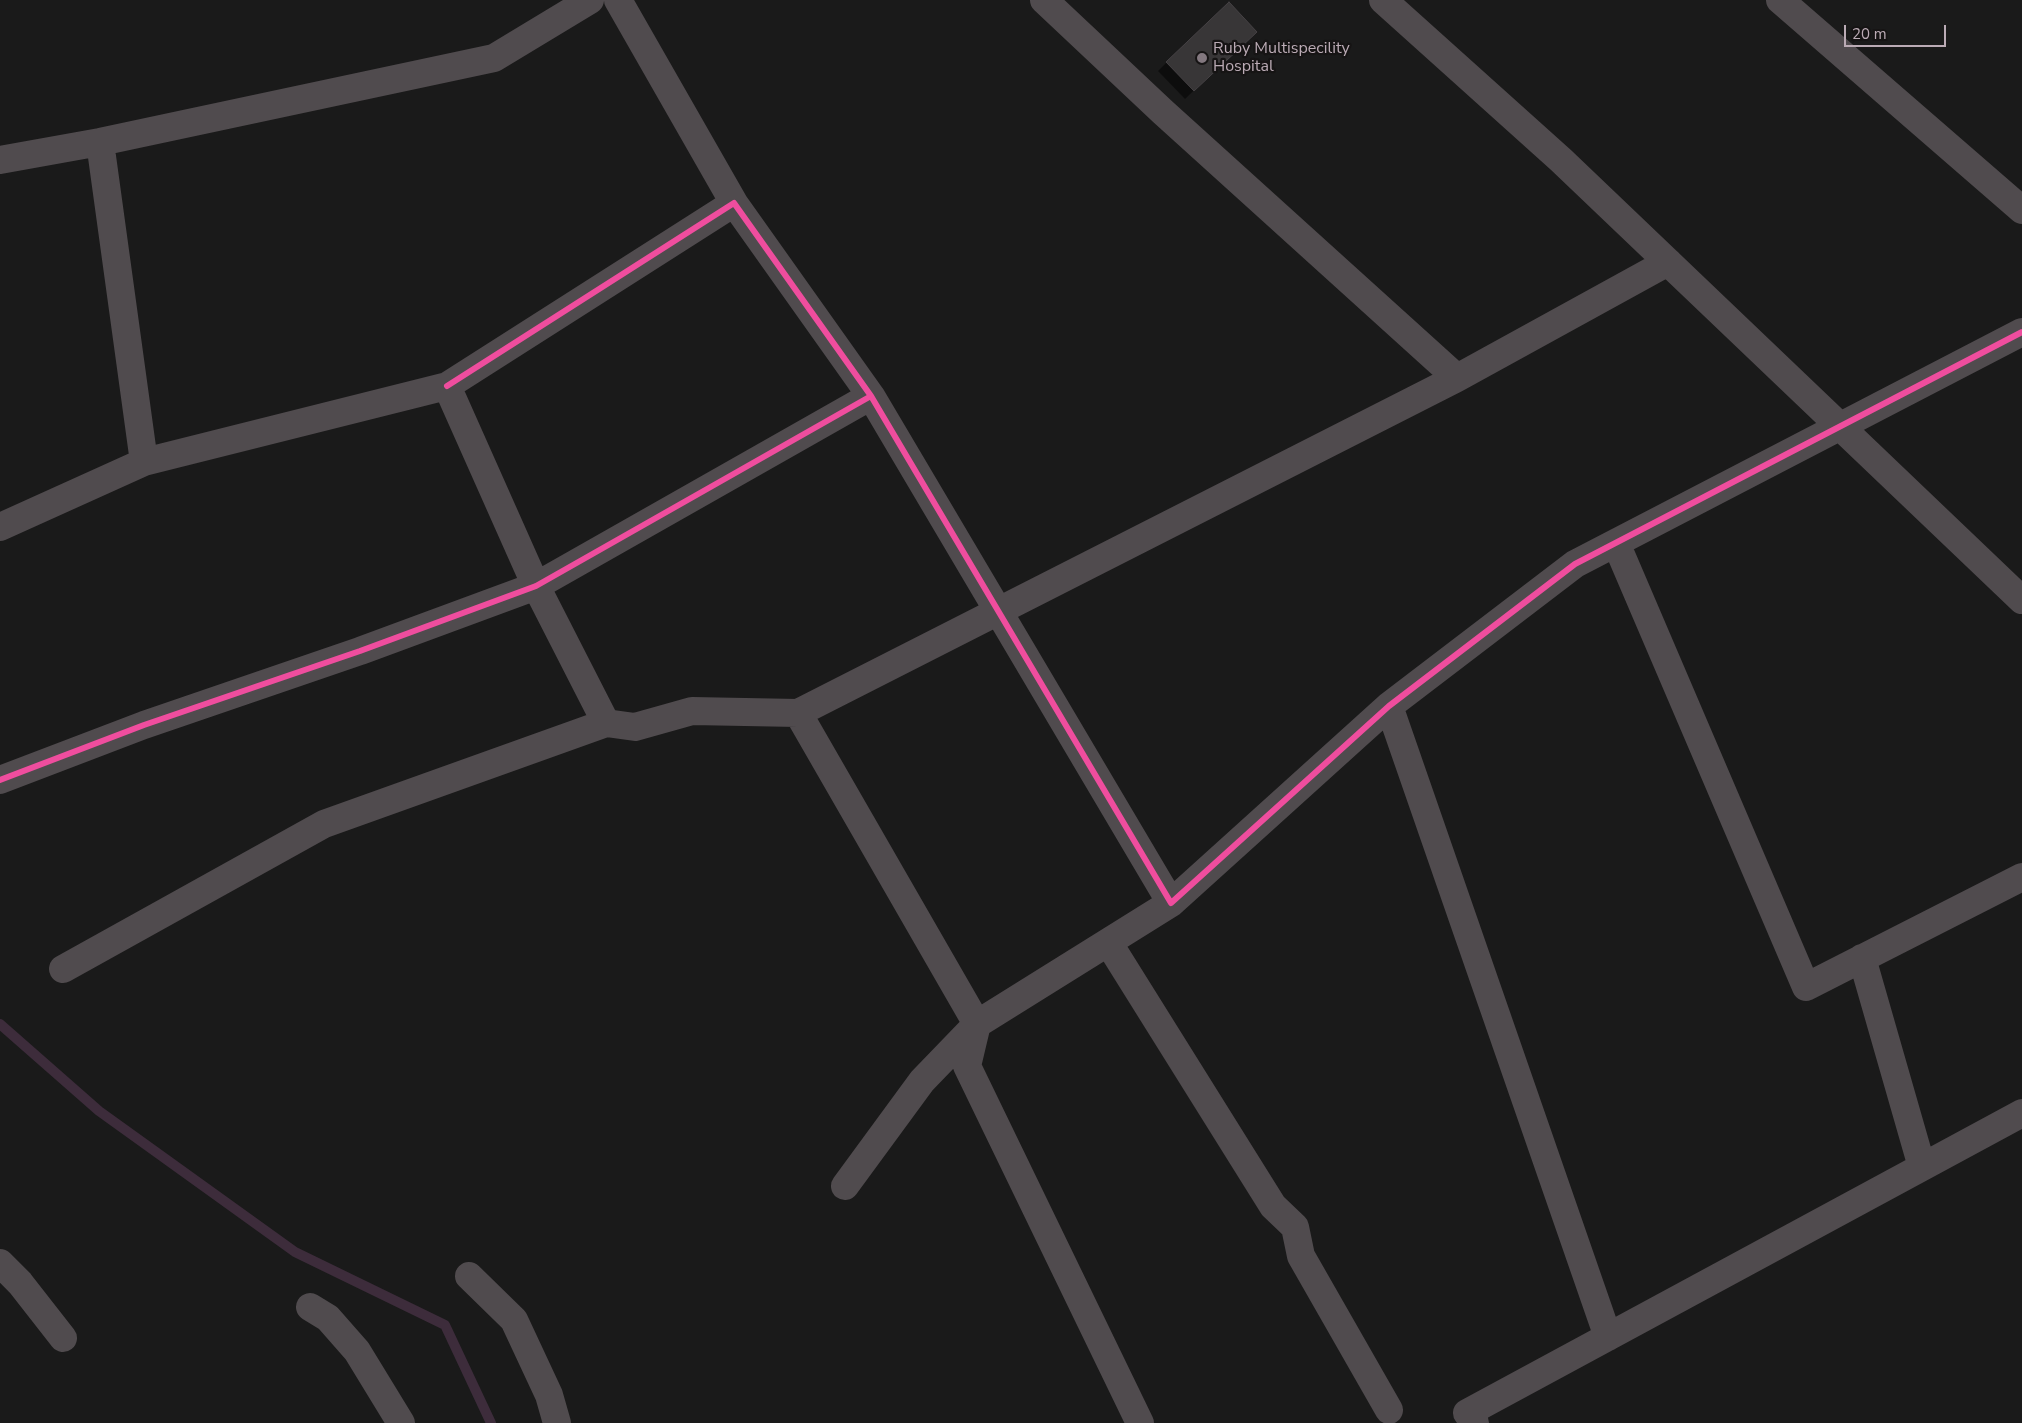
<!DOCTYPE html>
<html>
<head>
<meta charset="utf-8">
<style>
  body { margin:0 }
  #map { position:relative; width:2022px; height:1423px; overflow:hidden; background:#1a1a1a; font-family:"Nunito Sans",sans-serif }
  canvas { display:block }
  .scale { position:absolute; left:1844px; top:25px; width:102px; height:22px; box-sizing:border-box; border:2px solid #bbabb5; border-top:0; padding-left:6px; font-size:15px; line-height:18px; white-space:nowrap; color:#bbabb5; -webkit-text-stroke:4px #161414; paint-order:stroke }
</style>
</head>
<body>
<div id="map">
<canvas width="2022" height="1423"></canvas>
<div class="scale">20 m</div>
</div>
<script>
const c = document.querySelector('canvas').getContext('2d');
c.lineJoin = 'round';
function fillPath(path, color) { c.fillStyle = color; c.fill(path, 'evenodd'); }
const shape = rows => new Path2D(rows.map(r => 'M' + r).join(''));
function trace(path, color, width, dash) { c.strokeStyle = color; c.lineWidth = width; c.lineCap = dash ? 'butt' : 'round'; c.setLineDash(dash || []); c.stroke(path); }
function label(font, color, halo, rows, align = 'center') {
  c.font = font + ' "Nunito Sans",sans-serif'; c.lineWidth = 4.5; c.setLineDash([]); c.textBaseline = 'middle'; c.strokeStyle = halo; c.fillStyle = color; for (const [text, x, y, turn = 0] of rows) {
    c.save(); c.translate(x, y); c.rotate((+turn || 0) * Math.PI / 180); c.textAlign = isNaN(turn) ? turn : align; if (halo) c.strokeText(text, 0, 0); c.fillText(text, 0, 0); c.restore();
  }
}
const shadow = shape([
  [1246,40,1185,99,1158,71,1167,62]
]);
const stream = shape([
  [0,1024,99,1111,295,1252,445,1325,491,1423]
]);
const building = shape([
  [1229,2,1257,32,1194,91,1166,62,1229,2]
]);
const minor = shape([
  [618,0,734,203],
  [1044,0,1163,112,1457,378,1668,262],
  [1383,0,1561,160,2022,600],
  [1780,0,2022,210],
  [100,142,144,462,447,386,536,586,606,723],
  [0,160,100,142,494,58,590,0],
  [871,396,1171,903,1389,706,1575,564,2022,332],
  [0,527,144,462],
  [1616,543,1806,987,2022,877],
  [1389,706,1608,1337],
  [0,780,144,725,360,651,536,586,871,396,734,203,447,386],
  [1171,903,977,1024,798,713,1457,378],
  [1108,942,1273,1206,1295,1227,1301,1256,1389,1410],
  [1862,958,1922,1167],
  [63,969,324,824,606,723,635,727,692,711,798,713],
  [977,1024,967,1066,1140,1423],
  [845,1186,922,1081,977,1024],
  [0,1263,20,1283,63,1338],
  [469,1276,514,1320,549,1395,557,1423],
  [310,1307,328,1318,357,1351,401,1423],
  [1475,1423,1467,1413,2022,1113]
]);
const cycleway = shape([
  [871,396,1171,903,1389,706,1575,564,2022,332],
  [0,780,144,725,360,651,536,586,871,396,734,203,447,386]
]);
const markers = [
  [1202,58,6,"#83787f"]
];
const poiNames = [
  ["Ruby Multispecility",1213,49],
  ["Hospital",1213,67]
];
fillPath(shadow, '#0007');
trace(stream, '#3d2c3b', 10);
fillPath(building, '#383637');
trace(building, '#464245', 1);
trace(minor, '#504b4e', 28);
trace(cycleway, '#ef4d9e', 6);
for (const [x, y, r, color] of markers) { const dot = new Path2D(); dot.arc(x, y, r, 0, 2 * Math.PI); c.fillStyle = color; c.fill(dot); trace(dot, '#161414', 2); }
label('16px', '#bbabb5', '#161414', poiNames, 'left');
</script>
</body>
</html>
